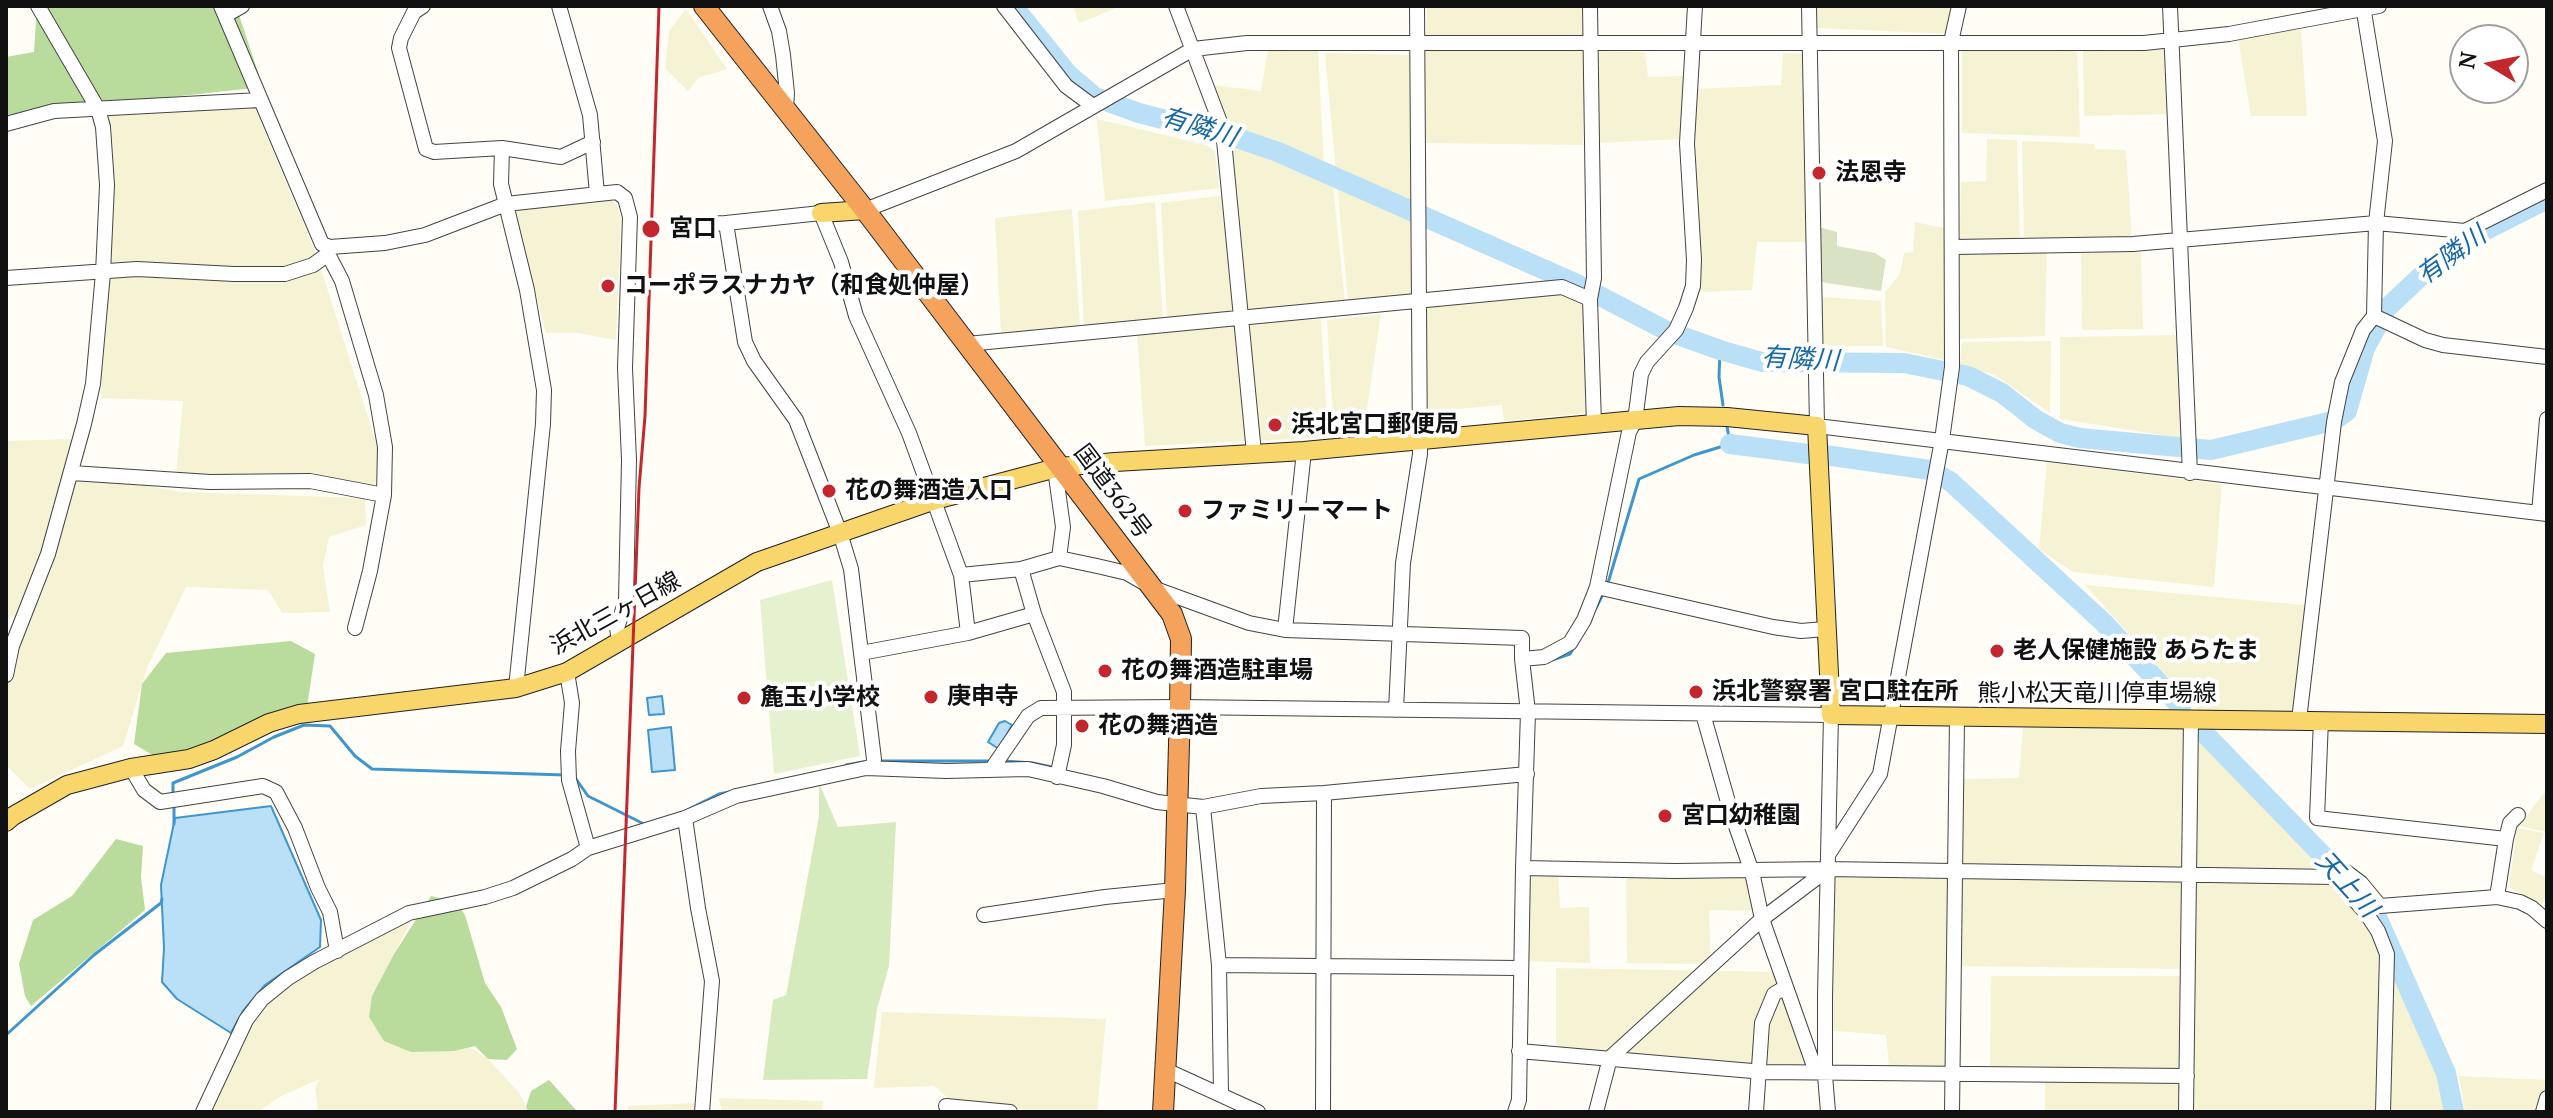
<!DOCTYPE html>
<html>
<head>
<meta charset="utf-8">
<style>
  body { margin:0 }
  #map { position:relative; width:2553px; height:1118px; overflow:hidden; background:#fffdf5; font-family:"PT Serif",serif }
  canvas { display:block }
  .frame { position:absolute; inset:0; border:8px solid #111; pointer-events:none }
  .north { position:absolute; left:2449px; top:24px; width:80px; height:80px; box-sizing:border-box; background:#fff; border:2px solid #a0a0a0; border-radius:50%; rotate:280deg; font-size:22px; font-weight:700; line-height:32px; text-align:center; color:#111 }
  .north::after { content:''; display:block; margin:auto; width:28px; height:36px; background:#c4262e; clip-path:polygon(50% 0,100% 100%,50% 72%,0 100%) }
</style>
</head>
<body>
<div id="map">
<canvas width="2553" height="1118"></canvas>
<div class="frame"></div>
<div class="north">N</div>
</div>
<script>
const c = document.querySelector('canvas').getContext('2d');
c.lineJoin = 'round';
function fillPath(path, color) { c.fillStyle = color; c.fill(path, 'evenodd'); }
const shape = rows => new Path2D(rows.map(r => 'M' + r).join(''));
function trace(path, color, width, dash) { c.strokeStyle = color; c.lineWidth = width; c.lineCap = dash ? 'butt' : 'round'; c.setLineDash(dash || []); c.stroke(path); }
function label(font, color, halo, rows, align = 'center') {
  c.font = font + ' "PT Serif","Noto Sans JP",serif'; c.lineWidth = 8; c.setLineDash([]); c.textBaseline = 'middle'; c.strokeStyle = halo; c.fillStyle = color; for (const [text, x, y, turn = 0] of rows) {
    c.save(); c.translate(x, y); c.rotate((+turn || 0) * Math.PI / 180); c.textAlign = isNaN(turn) ? turn : align; if (halo) c.strokeText(text, 0, 0); c.fillText(text, 0, 0); c.restore();
  }
}
const farmland = shape([
  [1073,6,1121,6,1079,23],
  [1427,6,1585,6,1583,145,1423,143],
  [1817,6,1955,6,1949,34,1817,28],
  [686,9,727,69,698,78,688,91,665,68,669,31],
  [2301,29,2307,116,2251,116,2238,39],
  [2170,41,2173,114,2084,116,2083,44],
  [2077,44,2080,137,1962,133,1962,46],
  [1268,50,1318,51,1324,165,1279,144,1229,131,1213,85,1261,91],
  [1596,51,1645,52,1648,77,1684,76,1683,139,1598,143],
  [1325,53,1412,55,1411,297,1348,302],
  [1783,53,1809,54,1810,242,1757,242,1752,290,1700,292,1694,89,1781,85],
  [255,108,317,256,379,452,374,493,176,474,183,401,101,398,106,206,104,111],
  [1097,119,1206,145,1215,151,1219,188,1105,201],
  [1987,139,2017,140,2020,243,1960,243,1961,182,1986,181],
  [2022,141,2094,144,2095,149,2126,150,2132,241,2024,242],
  [1230,144,1282,162,1333,186,1345,302,1247,311],
  [1226,195,1235,312,1167,319,1161,203],
  [609,199,617,205,621,220,616,340,578,333,546,333,515,210],
  [1155,202,1163,319,1084,327,1078,211],
  [1072,209,1080,326,1001,334,995,218],
  [1915,222,1948,229,1949,361,1886,347,1885,292,1900,274,1904,253,1913,252],
  [2047,249,2045,336,1960,339,1959,252],
  [2141,252,2143,329,2082,330,2081,253],
  [1563,291,1585,303,1587,413,1504,421,1502,405,1425,412,1426,308],
  [1821,297,1881,301,1883,346,1821,346],
  [1381,314,1363,436,1334,436,1327,320],
  [1321,319,1328,437,1257,441,1250,323],
  [1236,327,1248,441,1145,446,1137,334],
  [2183,335,2181,438,2060,419,2060,337],
  [2051,341,2050,413,1995,375,1960,365,1962,342],
  [73,439,72,473,183,492,365,498,366,525,329,537,323,566,330,612,282,613,268,590,186,587,147,668,123,746,30,789,6,765,6,671,15,617,6,616,6,441],
  [2047,462,2222,484,2214,587,2073,572,2039,549],
  [2085,585,2314,606,2299,720,2199,712],
  [2190,726,2188,969,1961,966,1963,779,2019,778,2023,727],
  [2194,728,2251,795,2312,847,2385,950,2440,1076,2445,1112,2193,1112],
  [2543,794,2547,794,2547,832,2519,826],
  [2517,828,2544,833,2531,870,2547,878,2547,896,2541,905,2509,887],
  [1523,868,1558,868,1560,908,1589,907,1590,963,1520,961],
  [1827,869,1952,873,1949,1067,1889,1067,1886,1035,1825,1030],
  [1626,870,1753,873,1760,911,1709,910,1711,964,1627,963],
  [413,917,377,987,411,1052,469,1047,488,1059,520,1094,529,1112,318,1112,315,1087,320,1079,281,1096,258,1112,211,1112,221,1073,271,992],
  [1556,968,1780,972,1824,1073,1556,1048],
  [1991,976,2188,976,2186,1112,2045,1112,2045,1075,1990,1075],
  [882,1012,1106,1019,1097,1112,1041,1112,949,1099,934,1086,874,1088],
  [2459,1076,2547,1080,2547,1087,2539,1112,2465,1112],
  [719,1098,823,1101,822,1112,722,1112],
  [699,1103,698,1112,628,1112,628,1106]
]);
const green = shape([
  [819,783,838,827,896,822,889,966,877,1009,867,1079,763,1080,773,1000,786,995,819,816]
]);
const forest = shape([
  [37,6,236,6,263,87,6,115,6,57,34,52],
  [291,641,315,654,307,707,230,742,154,756,134,744,142,684,166,653],
  [116,839,143,846,141,877,145,910,31,1006,25,996,19,964,33,920,72,896],
  [431,896,456,902,465,915,485,983,501,1007,517,1049,507,1060,488,1059,475,1046,454,1051,411,1052,384,1041,369,1017,372,996,394,954],
  [549,1080,576,1110,584,1112,529,1112,526,1107,531,1091]
]);
const cemetery = shape([
  [1819,227,1837,232,1837,246,1875,253,1886,260,1881,291,1821,282]
]);
const pitch = shape([
  [832,580,860,756,774,774,760,600]
]);
const water = shape([
  [662,696,664,714,649,715,647,698,662,696],
  [1005,721,1012,725,999,749,988,742,999,723,1005,721],
  [671,727,675,770,652,772,648,730,671,727],
  [271,806,321,920,320,947,265,985,243,1011,231,1033,177,999,162,982,164,948,161,885,175,818,271,806]
]);
const stream = shape([
  [1720,350,1719,377,1723,405],
  [1608,583,1639,479,1694,455,1730,444,1727,426],
  [1596,608,1603,594],
  [1552,660,1570,654,1575,646],
  [877,761,990,761],
  [1004,761,1033,763,1056,768],
  [846,765,870,761],
  [576,779,588,796,644,824],
  [173,796,173,783,237,757,274,737,304,725,330,726,355,756,372,769,565,775],
  [174,804,174,824],
  [685,811,719,794,729,792],
  [6,1035,94,955,161,903,162,899]
]);
const river = shape([
  [1013,6,1068,74,1095,97,1139,113,1237,138,1278,152,1579,285,1667,331,1720,350,1762,362,1904,363,1968,376,2002,393,2035,419,2060,433,2080,438,2211,450,2333,421,2347,411,2365,348,2387,308,2437,261,2474,236,2547,199],
  [1730,444,1808,454],
  [1825,455,1930,470,1951,482,2104,623,2181,707],
  [2205,734,2365,899,2377,917,2446,1073,2454,1112]
]);
const minor = shape([
  [221,6,322,244,330,247,385,243,425,235,506,204,617,192,625,198,630,217,625,368,629,460,626,600,617,628,619,641],
  [423,6,414,12,401,38,399,48,426,149,434,152,502,148,561,157,593,142],
  [559,6,590,115,597,194],
  [770,6,779,31,783,55,787,93,786,108],
  [1004,6,1066,86,1093,106],
  [1176,6,1223,130,1254,453],
  [1590,6,1594,278,1590,299,1594,424],
  [1809,6,1817,426,2547,514],
  [2170,6,2190,473],
  [2363,6,2385,141,2376,223,2374,316,2425,340,2443,345,2547,357],
  [226,15,242,6],
  [6,124,54,111,260,100],
  [502,148,501,184,527,290,544,390,543,424,516,688],
  [865,210,1016,151,1193,49,1247,43,2144,43,2229,34,2379,6],
  [726,223,745,342,754,361,796,420,840,533,851,569,861,653],
  [682,225,726,223,821,213,841,262,856,316,909,433,961,575,1021,569,1034,614,1064,692,1064,745,1057,777],
  [1954,247,2133,244,2376,223,2465,231,2547,190],
  [328,254,342,281,376,395,385,447,384,495,370,571,355,628],
  [6,278,137,269,234,274,285,274,313,265,328,254,330,248],
  [967,344,1562,287,1590,299],
  [1055,469,1063,527,1059,558],
  [72,473,210,482,310,481,384,495],
  [2539,513,2547,419],
  [1021,569,1059,558,1097,566,1127,573,1153,588,1249,623,1285,630,1522,638,1522,659,1528,712,1523,868,1675,871,1827,869,2335,877,2337,880,2345,871,2361,883,2380,906,2497,897,2520,902,2532,908,2547,921],
  [961,575,968,633],
  [1597,587,1773,627,1801,631,1825,629],
  [1285,630,1304,451],
  [1522,659,1544,657,1570,643,1584,620,1597,587,1629,432,1635,421,1641,374,1647,362,1676,330,1686,308,1693,286,1694,260,1687,143,1695,6],
  [567,672,572,703,568,751,569,780,588,848],
  [6,675,12,646,48,554,84,424,93,384,103,273,107,185,103,127,98,109,38,6],
  [1396,710,1403,563,1420,454,1417,6],
  [1703,714,1730,809,1752,872,1762,919,1816,1072],
  [2299,720,2334,422,2342,382,2363,330,2374,316],
  [2321,720,2317,818,2506,839],
  [131,768,144,790,160,802,263,786,276,792,295,828,318,888,330,912,337,951],
  [873,768,874,759,861,653,968,633,1034,614],
  [991,770,1028,716,1041,708,1180,707,1831,715,1825,996,1825,1075,1828,1112],
  [1203,807,1219,965],
  [685,818,698,908,712,981,702,1112],
  [1828,855,1880,774,1942,440,1952,367,1951,42,1959,6],
  [2337,880,2366,913,2378,931,2387,954,2383,1112],
  [2497,897,2506,839,2510,823,2518,815],
  [984,915,1105,897,1175,890],
  [1519,1051,1764,1072,2187,1076],
  [1166,1070,1258,1112],
  [1221,1094,1219,965,1519,968],
  [946,1106,1010,1112],
  [203,1112,246,1020,262,999,288,978,314,962,409,913,485,897,513,888,572,859,588,848,685,818,736,796,866,768,946,771,1028,769,1103,786,1157,802,1203,807,1261,796,1324,793,1527,774],
  [1323,1112,1324,793],
  [1515,1112,1519,1100,1523,868],
  [1596,1112,1610,1058,1762,919,1827,870],
  [1756,1112,1762,1023,1774,994,1784,988],
  [1952,1112,1957,718],
  [2186,1112,2191,719],
  [2543,1112,2547,1098]
]);
const major = shape([
  [821,213,865,210],
  [6,822,13,816,67,785,131,768,189,759,214,750,269,723,299,714,516,688,567,672,757,562,935,500,1060,467,1115,462,1304,451,1679,416,1727,417,1817,426,1831,715,2547,724]
]);
const highway = shape([
  [704,6,865,210,1172,614,1181,639,1180,707,1175,890,1163,1112]
]);
const rail = shape([
  [615,1112,639,488,645,416,659,6]
]);
const markers = [
  [1819,173,8,"#c4262e"],
  [651,229,10,"#c4262e"],
  [608,286,8,"#c4262e"],
  [1275,425,8,"#c4262e"],
  [829,491,8,"#c4262e"],
  [1185,511,8,"#c4262e"],
  [1997,651,8,"#c4262e"],
  [1105,671,8,"#c4262e"],
  [1696,692,8,"#c4262e"],
  [931,697,8,"#c4262e"],
  [744,698,8,"#c4262e"],
  [1082,726,8,"#c4262e"],
  [1665,816,8,"#c4262e"]
];
const poiNames = [
  ["法恩寺",1835,173],
  ["宮口",669,229],
  ["コーポラスナカヤ（和食処仲屋）",624,286],
  ["浜北宮口郵便局",1291,425],
  ["花の舞酒造入口",845,491],
  ["ファミリーマート",1201,511],
  ["老人保健施設 あらたま",2013,651],
  ["花の舞酒造駐車場",1121,671],
  ["浜北警察署 宮口駐在所",1712,692],
  ["庚申寺",947,697],
  ["麁玉小学校",760,698],
  ["花の舞酒造",1098,726],
  ["宮口幼稚園",1681,816]
];
const streetNames = [
  ["国道362号",1112,492,53],
  ["浜北三ヶ日線",616,614,-29],
  ["熊小松天竜川停車場線",2097,694]
];
const waterNames = [
  ["有隣川",1199,128,17],
  ["有隣川",2452,256,-36],
  ["有隣川",1800,360,3],
  ["天上川",2346,885,48]
];
fillPath(farmland, '#f6f3d4');
fillPath(green, '#d5ebbd');
fillPath(forest, '#b9dc9c');
fillPath(cemetery, '#d9e3c4');
fillPath(pitch, '#e6f2cf');
fillPath(water, '#b9e0f7');
trace(water, '#3f96cf', 2);
trace(stream, '#3f96cf', 3);
trace(river, '#b9e0f7', 20);
trace(minor, '#444', 16);
trace(major, '#222', 20);
trace(highway, '#222', 22);
trace(minor, '#fff', 14);
trace(major, '#f9d66b', 18);
trace(highway, '#f5a25d', 20);
trace(rail, '#c4262e', 3);
for (const [x, y, r, color] of markers) { const dot = new Path2D(); dot.arc(x, y, r, 0, 2 * Math.PI); c.fillStyle = color; c.fill(dot); trace(dot, '#fff', 3); }
label('bold 24px', '#111', '#fff', poiNames, 'left');
label('24px', '#111', '#fff', streetNames);
label('italic 26px', '#1768a6', '#fff', waterNames);
</script>
</body>
</html>
